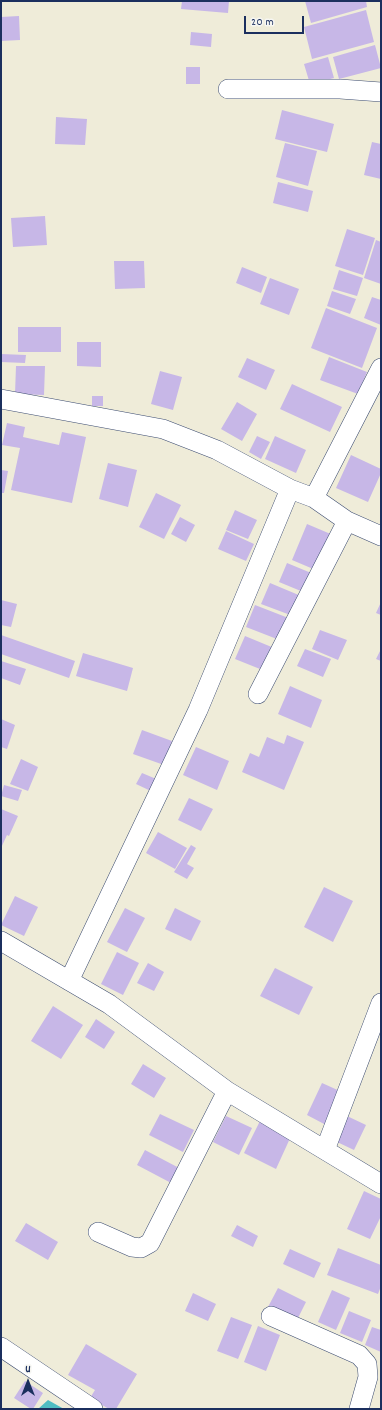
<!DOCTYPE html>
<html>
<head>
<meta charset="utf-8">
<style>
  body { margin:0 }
  #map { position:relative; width:382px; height:1410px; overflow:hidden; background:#efecd9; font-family:Dekko,sans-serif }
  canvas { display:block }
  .frame { position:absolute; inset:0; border:2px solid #1b2f5e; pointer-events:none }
  .north { position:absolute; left:8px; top:1362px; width:40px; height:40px; -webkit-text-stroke:3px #f6f6f2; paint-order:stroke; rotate:0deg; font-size:11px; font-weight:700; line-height:16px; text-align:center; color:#1b2f5e }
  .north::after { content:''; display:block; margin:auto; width:14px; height:18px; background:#1b2f5e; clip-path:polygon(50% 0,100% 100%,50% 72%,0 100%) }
  .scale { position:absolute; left:244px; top:16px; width:60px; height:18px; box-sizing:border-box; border:2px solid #1b2f5e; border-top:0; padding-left:5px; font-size:12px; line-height:14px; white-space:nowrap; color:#1b2f5e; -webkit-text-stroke:3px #f6f6f2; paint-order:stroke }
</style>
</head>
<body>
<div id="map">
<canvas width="382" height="1410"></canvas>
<div class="frame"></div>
<div class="north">U</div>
<div class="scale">20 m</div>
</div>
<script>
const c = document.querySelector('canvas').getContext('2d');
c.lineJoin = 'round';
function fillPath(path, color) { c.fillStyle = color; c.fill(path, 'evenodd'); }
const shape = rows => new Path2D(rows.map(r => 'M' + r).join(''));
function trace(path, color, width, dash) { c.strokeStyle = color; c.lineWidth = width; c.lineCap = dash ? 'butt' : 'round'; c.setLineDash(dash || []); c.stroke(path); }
const water = shape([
  [48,1400,64,1409,38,1409]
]);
const building = shape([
  [182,1,229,1,228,13,181,9],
  [305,1,366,1,367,7,311,23],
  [366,10,374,42,312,59,304,27],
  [19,16,20,40,1,41,1,17],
  [191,32,212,34,211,47,190,45],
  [375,45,381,68,339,79,333,57],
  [328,57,334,78,310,84,304,64],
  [186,67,200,67,200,84,186,84],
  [282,110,334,124,327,152,275,139],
  [56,117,87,119,85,145,55,144],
  [372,142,381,144,381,179,364,175],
  [285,143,317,151,308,186,276,177],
  [278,182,313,191,308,212,273,203],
  [45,216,47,245,13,247,11,218],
  [347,229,375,238,363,275,335,266],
  [376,240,381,242,381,284,364,278],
  [114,261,144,261,145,288,115,289],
  [242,267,267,277,261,293,236,283],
  [339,270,363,278,357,296,333,289],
  [270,278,299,289,289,315,260,304],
  [332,291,356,299,350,314,327,306],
  [372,297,381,300,381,325,364,318],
  [326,308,377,328,362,368,311,348],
  [18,327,61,327,61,352,18,352],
  [77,342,101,342,101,367,77,366],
  [1,354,26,355,25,363,1,362],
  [329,357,367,372,358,394,320,380],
  [247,358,275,370,266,390,238,377],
  [16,366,45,366,44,395,15,394],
  [160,371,182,377,173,410,151,404],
  [292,384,342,407,330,432,280,409],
  [92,396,103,396,103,406,92,406],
  [237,402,257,414,242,441,221,429],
  [7,423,25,427,23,437,59,445,62,432,86,437,72,503,11,490,20,448,2,445],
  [257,436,270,442,261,459,249,452],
  [275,436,306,450,296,473,265,459],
  [351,455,381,469,381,473,368,502,336,488],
  [108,463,137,470,128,507,99,499],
  [1,470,8,471,4,493,1,493],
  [156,493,181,505,164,539,139,527],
  [235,510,257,520,248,539,226,530],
  [180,517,195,525,186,542,171,534],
  [307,524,333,535,318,571,292,560],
  [226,531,254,544,246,561,218,549],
  [287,563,316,575,308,594,279,582],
  [270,583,301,596,293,616,261,604],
  [1,600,17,604,11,627,1,625],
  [381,602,381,615,376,613],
  [255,605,291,619,282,641,246,627],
  [320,630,347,640,338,660,312,649],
  [1,635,75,661,69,678,1,654],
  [245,636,274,648,265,671,235,659],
  [305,649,331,659,323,677,297,666],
  [381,649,381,661,376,659],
  [83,653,133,668,127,691,76,676],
  [1,661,26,669,20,685,1,678],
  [290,686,322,700,311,728,278,714],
  [1,719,15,725,7,749,1,747],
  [142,730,172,741,164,765,133,754],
  [287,735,304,742,284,790,242,772,250,753,259,757,267,737,284,744],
  [196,747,229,761,217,790,183,775],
  [21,759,38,767,28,791,10,784],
  [142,773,161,781,155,793,136,784],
  [4,785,22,790,18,801,1,796],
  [189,798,213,809,201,831,178,820],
  [1,809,18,816,9,836,7,835,1,848],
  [158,832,187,848,175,869,146,853],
  [191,845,196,848,187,864,194,868,187,879,174,872],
  [324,887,353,901,333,942,304,927],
  [15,896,38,907,24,936,1,925],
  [125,908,145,918,127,952,107,942],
  [175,908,201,921,191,941,165,929],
  [117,952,139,963,123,995,101,984],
  [148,963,164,972,154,991,137,983],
  [275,968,313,987,299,1015,260,996],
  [53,1006,83,1025,61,1059,31,1041],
  [96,1019,115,1032,104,1049,85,1037],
  [143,1064,166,1078,154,1098,131,1084],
  [322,1083,342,1092,326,1125,307,1115],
  [160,1114,194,1130,183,1152,149,1135],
  [226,1116,252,1128,239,1155,213,1142],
  [347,1116,366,1125,354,1150,335,1141],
  [261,1119,292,1134,276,1169,244,1153],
  [145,1150,181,1169,173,1184,137,1165],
  [364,1191,381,1199,381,1216,370,1239,347,1229],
  [26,1223,58,1242,48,1260,15,1241],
  [237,1225,258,1236,253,1247,231,1236],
  [338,1248,381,1265,381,1286,378,1294,327,1275],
  [290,1249,321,1263,314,1278,283,1264],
  [278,1288,306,1302,296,1322,268,1307],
  [332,1290,350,1298,336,1330,318,1322],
  [193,1293,216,1304,208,1321,185,1311],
  [349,1311,371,1320,362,1342,340,1333],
  [231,1317,252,1325,238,1359,217,1351],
  [258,1326,280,1335,266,1371,244,1362],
  [372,1327,381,1330,381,1352,365,1345],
  [86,1344,137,1374,116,1409,109,1409,90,1398,95,1390,68,1375],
  [25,1381,43,1393,33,1409,31,1409,14,1398]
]);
const minor = shape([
  [228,89,340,89,381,92],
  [1,399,163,429,217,450,290,489,314,498,347,521,381,536],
  [314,498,381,368],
  [258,694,347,521],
  [1,941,109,1004,227,1091,381,1184],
  [69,981,198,710,290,489],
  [325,1150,381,1003],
  [98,1232,132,1247,141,1248,150,1243,227,1091],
  [271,1316,359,1355,367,1364,368,1377,359,1409],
  [1,1347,93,1409]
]);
fillPath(water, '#4ebdc3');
fillPath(building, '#c7b7e7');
trace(minor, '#3b4b70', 20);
trace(minor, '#fff', 19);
</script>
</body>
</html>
